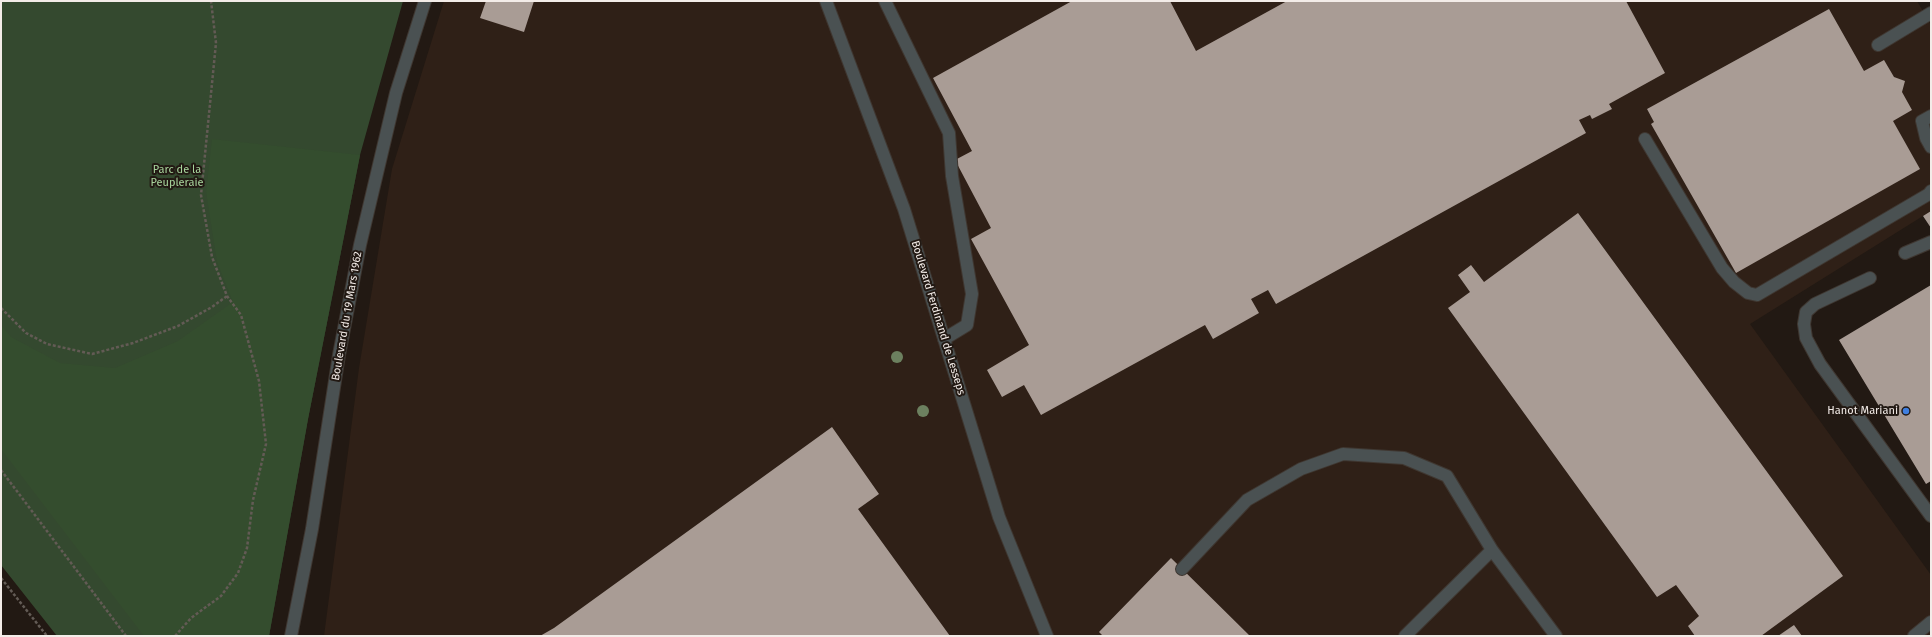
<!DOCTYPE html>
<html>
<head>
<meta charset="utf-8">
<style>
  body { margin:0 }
  #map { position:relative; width:1932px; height:637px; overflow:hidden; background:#221913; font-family:"Fira Sans",sans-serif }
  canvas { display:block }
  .frame { position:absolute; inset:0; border:2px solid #f3ece8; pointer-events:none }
</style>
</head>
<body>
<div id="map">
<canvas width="1932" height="637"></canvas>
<div class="frame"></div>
</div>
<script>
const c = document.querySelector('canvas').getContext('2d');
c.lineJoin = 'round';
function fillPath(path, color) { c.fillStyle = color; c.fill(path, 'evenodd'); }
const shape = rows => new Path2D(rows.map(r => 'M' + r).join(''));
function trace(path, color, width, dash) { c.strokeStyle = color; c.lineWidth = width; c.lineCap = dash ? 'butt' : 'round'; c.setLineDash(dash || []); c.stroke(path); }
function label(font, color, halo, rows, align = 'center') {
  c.font = font + ' "Fira Sans",sans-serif'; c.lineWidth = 4; c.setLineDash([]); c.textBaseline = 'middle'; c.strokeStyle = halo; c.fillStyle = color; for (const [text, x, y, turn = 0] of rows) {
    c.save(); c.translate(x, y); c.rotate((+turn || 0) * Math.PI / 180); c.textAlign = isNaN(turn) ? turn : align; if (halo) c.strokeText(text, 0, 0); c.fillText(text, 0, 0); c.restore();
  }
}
const built = shape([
  [444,1,1917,1,1931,25,1931,211,1750,324,1931,575,1931,636,324,636,359,368,392,169]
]);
const green = shape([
  [1,1,403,1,360,155,308,419,269,636,57,636,1,565]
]);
const forest = shape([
  [212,139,360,155,308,419,269,636,144,636,1,449,1,325,11,337,60,363,115,368,178,341,233,302,217,262,206,192]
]);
const building = shape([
  [486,1,534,1,524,32,480,18],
  [1072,1,1170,1,1196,51,1287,1,1626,1,1665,73,1609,104,1612,109,1592,119,1590,115,1579,120,1586,133,1276,304,1268,290,1251,299,1259,313,1213,339,1205,325,1041,415,1024,385,1002,397,987,370,1029,345,971,239,991,228,955,160,972,151,933,78],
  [1829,9,1864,71,1884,60,1894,77,1905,81,1902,92,1912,110,1893,121,1920,169,1736,273,1651,124,1654,122,1647,109],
  [1931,211,1931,228,1923,216],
  [1578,213,1843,576,1761,636,1695,636,1688,626,1699,616,1676,585,1657,597,1448,308,1470,292,1458,275,1471,265,1484,282],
  [1931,285,1931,481,1926,484,1839,340],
  [832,427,879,494,858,509,950,636,540,636,554,628],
  [1171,558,1250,636,1103,636,1099,632],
  [1794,625,1802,636,1778,636]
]);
const path = shape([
  [1,308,26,333,47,344,92,354,133,343,178,326,212,307,227,296],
  [1,470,126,636],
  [1,578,47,636],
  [175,636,191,618,221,596,238,573,247,548,253,500,266,444,259,381,241,315,227,296,212,257,201,195,216,43,211,1]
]);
const lane = shape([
  [885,1,949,133,952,176,972,294,967,325,944,339],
  [1878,45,1931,13],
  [1931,116,1922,121,1926,138,1931,147],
  [1645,139,1722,268,1734,282,1748,293,1757,295,1929,194,1931,191],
  [1905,253,1931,242],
  [1870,278,1815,304,1806,312,1804,324,1806,338,1820,364,1931,516],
  [1182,569,1247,500,1301,469,1343,454,1404,458,1447,476,1492,550,1556,636],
  [1405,636,1492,550]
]);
const street = shape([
  [826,1,904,209,999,517,1047,636],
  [291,636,312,529,339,355,360,245,396,93,425,1],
  [1914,636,1931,622]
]);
const trees = [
  [897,357],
  [923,411]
];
const markers = [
  [1906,411,4,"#3f7fe0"]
];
const parkNames = [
  ["Parc de la",177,170],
  ["Peupleraie",177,183]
];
const streetNames = [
  ["Boulevard du 19 Mars 1962",347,316,-80],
  ["Boulevard Ferdinand de Lesseps",938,318,73]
];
const poiNames = [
  ["Hanot Mariani",1898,411]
];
fillPath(built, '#2f2017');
fillPath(green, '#34492f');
fillPath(forest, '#344d2e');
fillPath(building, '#a99c95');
trace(lane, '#3f3731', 14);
trace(street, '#3f3731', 14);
trace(path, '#635b55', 2.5, [3, 2]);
trace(lane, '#4a5152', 12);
trace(street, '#4a5152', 12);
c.fillStyle = '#6c805f';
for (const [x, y] of trees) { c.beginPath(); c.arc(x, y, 6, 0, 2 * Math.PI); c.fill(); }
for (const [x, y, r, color] of markers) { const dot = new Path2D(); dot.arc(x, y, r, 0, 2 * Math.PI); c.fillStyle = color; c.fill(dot); trace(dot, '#221913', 1.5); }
label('11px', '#a8d59d', '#221913', parkNames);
label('11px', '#f3ece8', '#221913', streetNames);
label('11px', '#f3ece8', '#221913', poiNames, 'right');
</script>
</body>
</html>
